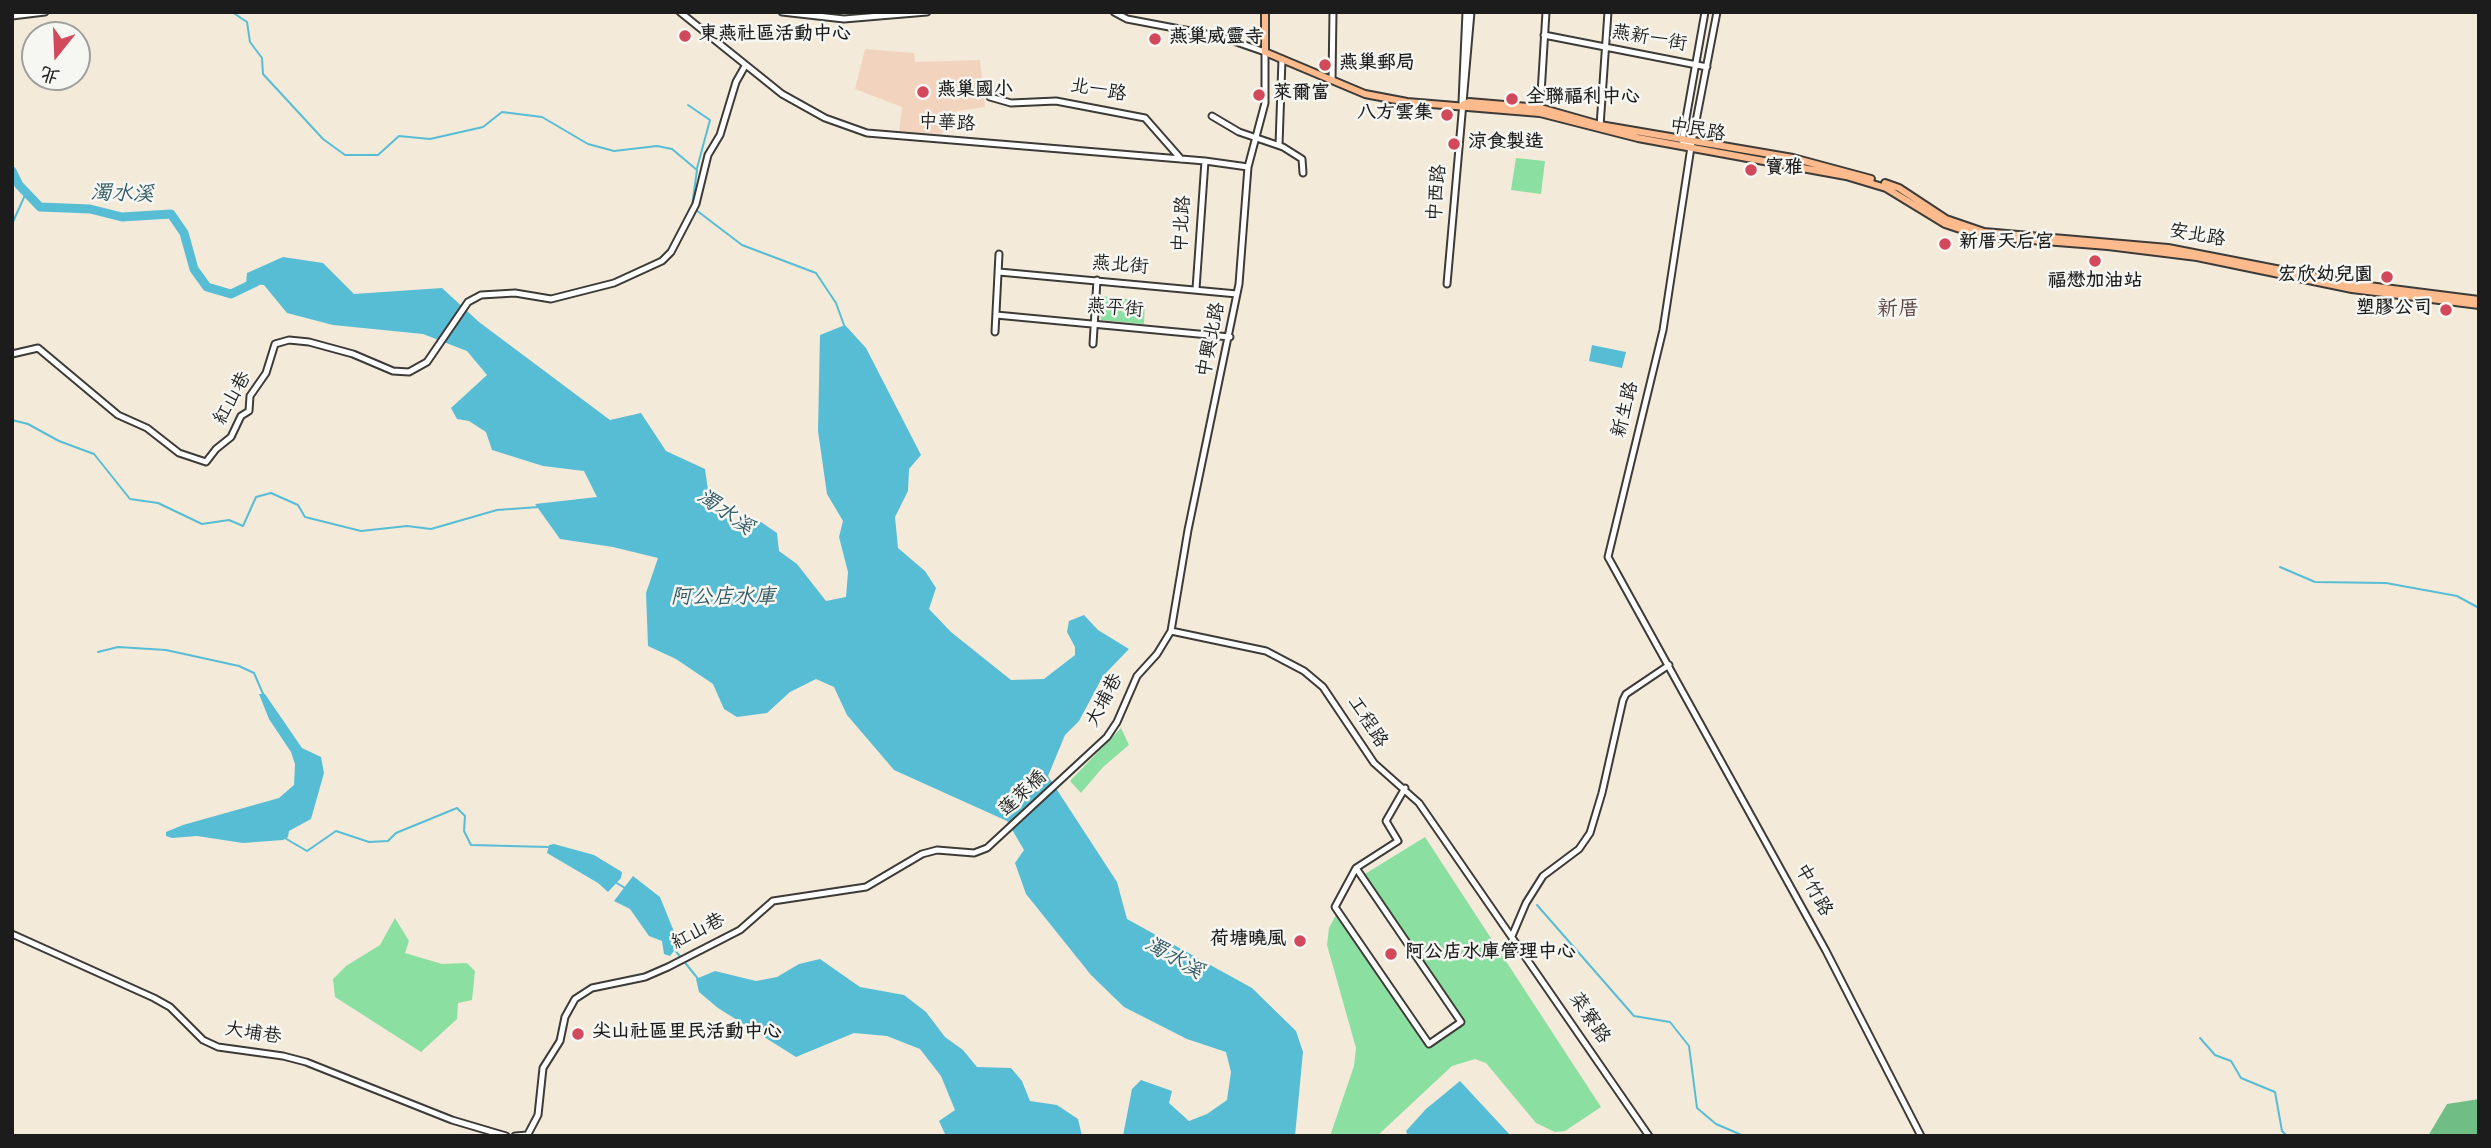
<!DOCTYPE html>
<html>
<head>
<meta charset="utf-8">
<style>
  body { margin:0 }
  #map { position:relative; width:2491px; height:1148px; overflow:hidden; background:#f4eada; font-family:Kalam,"LXGW WenKai TC",sans-serif }
  canvas { display:block }
  .frame { position:absolute; inset:0; border:14px solid #1c1c1c; pointer-events:none }
  .north { position:absolute; left:21px; top:21px; width:70px; height:70px; box-sizing:border-box; background:#f6f6f2; border:2px solid #9f9f9c; border-radius:50%; rotate:198deg; font-size:19px; font-weight:700; line-height:28px; text-align:center; color:#1c1c1c }
  .north::after { content:''; display:block; margin:auto; width:24px; height:32px; background:#d1495b; clip-path:polygon(50% 0,100% 100%,50% 72%,0 100%) }
</style>
</head>
<body>
<div id="map">
<canvas width="2491" height="1148"></canvas>
<div class="frame"></div>
<div class="north">北</div>
</div>
<script>
const c = document.querySelector('canvas').getContext('2d');
c.lineJoin = 'round';
function fillPath(path, color) { c.fillStyle = color; c.fill(path, 'evenodd'); }
const shape = rows => new Path2D(rows.map(r => 'M' + r).join(''));
function trace(path, color, width, dash) { c.strokeStyle = color; c.lineWidth = width; c.lineCap = dash ? 'butt' : 'round'; c.setLineDash(dash || []); c.stroke(path); }
function label(font, color, halo, rows, align = 'center') {
  c.font = font + ' Kalam,"LXGW WenKai TC",sans-serif'; c.lineWidth = 5; c.setLineDash([]); c.textBaseline = 'middle'; c.strokeStyle = halo; c.fillStyle = color; for (const [text, x, y, turn = 0] of rows) {
    c.save(); c.translate(x, y); c.rotate((+turn || 0) * Math.PI / 180); c.textAlign = isNaN(turn) ? turn : align; if (halo) c.strokeText(text, 0, 0); c.fillText(text, 0, 0); c.restore();
  }
}
const built = shape([
  [865,49,914,53,915,62,980,60,985,107,957,111,945,118,942,134,899,132,902,107,855,89]
]);
const green = shape([
  [1516,158,1545,161,1541,194,1511,190],
  [1100,296,1145,301,1144,324,1101,320],
  [1121,728,1129,745,1103,767,1081,793,1070,781],
  [1425,837,1601,1107,1565,1131,1555,1132,1536,1123,1486,1063,1475,1059,1452,1066,1377,1136,1330,1136,1354,1066,1356,1048,1327,945,1329,928,1336,915,1426,1047,1465,1021,1365,874],
  [395,918,409,941,405,953,442,964,467,963,475,971,472,1000,458,1003,457,1019,421,1052,335,997,333,979,346,966,380,945]
]);
const forest = shape([
  [2479,1099,2479,1136,2428,1136,2447,1104]
]);
const water = shape([
  [283,257,323,263,354,294,442,288,479,322,610,420,641,413,666,451,705,469,711,511,736,523,761,522,777,533,779,551,797,564,826,601,846,597,848,572,839,537,843,521,827,494,818,431,820,335,845,325,866,348,921,455,909,469,908,491,895,517,898,548,925,571,936,588,929,609,951,632,1011,680,1044,679,1075,655,1075,647,1067,632,1069,621,1084,615,1098,630,1129,649,1103,676,1079,721,1065,735,1048,776,1117,882,1127,919,1252,988,1296,1031,1303,1052,1295,1136,1123,1136,1132,1089,1141,1080,1172,1091,1169,1103,1189,1121,1207,1114,1227,1100,1231,1072,1226,1052,1187,1039,1124,1007,1091,975,1026,894,1015,863,1024,850,1007,821,894,770,847,715,834,687,816,679,790,692,767,713,737,717,724,709,713,684,676,659,648,646,646,593,658,558,613,547,560,539,535,504,597,497,584,471,543,466,492,450,486,432,469,421,457,419,451,408,487,375,467,351,423,334,333,325,287,313,264,285,246,284,247,273],
  [1592,345,1626,352,1622,368,1589,361],
  [259,694,265,694,302,748,321,757,324,773,311,819,289,831,288,837,283,840,243,843,197,836,172,838,166,836,166,832,183,825,279,798,294,785,295,764,291,752,269,719],
  [554,844,594,855,622,872,621,878,608,892,598,883,547,853,549,845],
  [633,876,660,897,677,939,678,946,670,956,664,954,662,941,649,936,630,909,614,901],
  [820,959,860,987,904,995,926,1012,945,1037,963,1050,977,1067,1011,1068,1022,1081,1030,1101,1057,1105,1078,1119,1082,1136,946,1136,939,1121,955,1110,941,1076,920,1049,887,1036,854,1033,796,1057,718,1008,699,992,696,979,715,971,756,981,777,977,799,964],
  [1460,1081,1511,1136,1408,1136,1406,1131,1426,1109]
]);
const stream = shape([
  [232,12,247,22,250,42,262,58,263,74,323,139,345,155,378,155,399,136,430,139,483,127,502,112,542,117,588,144,614,151,657,146,672,149,697,170,692,206],
  [688,105,710,120,697,168],
  [696,210,742,245,816,273,836,303,844,325],
  [12,224,26,193],
  [12,420,28,424,59,441,94,454,130,499,158,503,202,524,229,520,243,526,256,497,271,493,298,505,305,517,361,531,407,526,431,529,497,510,539,507],
  [2280,567,2315,582,2386,583,2457,596,2479,608],
  [98,652,118,647,166,650,239,666,254,673,264,696],
  [283,837,307,851,336,831,369,842,388,841,396,833,457,808,465,816,464,831,471,845,548,847],
  [615,882,625,888],
  [1537,905,1634,1016,1670,1022,1689,1046,1697,1108,1716,1124,1744,1136],
  [674,949,699,980],
  [2200,1038,2215,1055,2231,1061,2241,1078,2275,1092,2282,1131,2287,1136]
]);
const river = shape([
  [12,171,19,185,40,207,90,209,122,217,171,214,184,233,194,269,207,287,231,294,256,282]
]);
const minor = shape([
  [680,12,782,94,825,118,867,133,1205,161,1248,167],
  [782,12,844,19,927,12],
  [1717,12,1691,147,1663,330,1608,557,1826,951,1921,1136],
  [12,16,45,12],
  [1544,35,1707,67],
  [1332,80,1333,12],
  [990,97,1011,103,1056,101,1145,118,1181,159],
  [1462,102,1466,12],
  [1540,110,1546,12],
  [1212,116,1239,132,1283,147,1302,159,1303,173],
  [1600,126,1608,12],
  [1279,145,1282,59],
  [1691,147,1682,141,1705,12],
  [999,272,1237,294],
  [1447,284,1471,12],
  [1196,289,1205,161],
  [996,315,1230,337],
  [995,332,999,254],
  [1093,344,1097,280],
  [12,354,38,348,118,415,147,428,179,453,206,462,216,449,231,437,241,416,249,411,250,396,266,373,275,344,289,340,309,342,353,354,393,371,409,372,427,362,468,302,481,295,515,293,551,299,614,283,662,261,671,252,696,204,708,155,720,135,736,82,745,66],
  [1171,631,1266,651,1304,671,1323,687,1374,763,1419,803,1649,1136],
  [1356,868,1461,1022,1429,1044,1335,907,1356,868,1398,841,1386,821,1405,788],
  [12,934,154,998,170,1007,203,1040,218,1047,283,1056,306,1062,452,1120,506,1136],
  [1512,936,1526,903,1543,876,1579,849,1590,833,1602,793,1623,700,1626,694,1669,665],
  [515,1136,528,1135],
  [527,1136,538,1115,543,1068,560,1041,565,1017,575,999,592,988,645,977,668,967,740,930,773,901,866,887,922,854,937,850,974,853,987,848,1107,737,1117,722,1137,676,1157,654,1171,631,1188,530,1239,284,1248,167,1265,103,1265,52,1222,37,1127,19,1114,12]
]);
const major = shape([
  [1265,12,1265,52,1365,94,1407,102,1540,113,1638,138,1846,176,1886,188,1945,224,1981,236,2108,246,2197,257,2352,289,2479,305],
  [1464,104,1469,102,1540,108,1600,125,1793,158,1871,179],
  [1885,183,1899,188,1946,219,1984,232,2168,248,2353,284,2479,300]
]);
const markers = [
  [685,36,7,"#d1495b"],
  [1155,39,7,"#d1495b"],
  [1325,65,7,"#d1495b"],
  [923,92,7,"#d1495b"],
  [1259,95,7,"#d1495b"],
  [1512,99,7,"#d1495b"],
  [1447,115,7,"#d1495b"],
  [1454,144,7,"#d1495b"],
  [1751,170,7,"#d1495b"],
  [1945,244,7,"#d1495b"],
  [2095,261,7,"#d1495b"],
  [2387,277,7,"#d1495b"],
  [2446,310,7,"#d1495b"],
  [1300,941,7,"#d1495b"],
  [1391,954,7,"#d1495b"],
  [578,1034,7,"#d1495b"]
];
const poiNames = [
  ["東燕社區活動中心",699,36],
  ["燕巢威靈寺",1169,39],
  ["燕巢郵局",1339,65],
  ["燕巢國小",937,92],
  ["萊爾富",1273,95],
  ["全聯福利中心",1526,99],
  ["八方雲集",1433,115,"right"],
  ["涼食製造",1468,144],
  ["寶雅",1765,170],
  ["新厝天后宮",1959,244],
  ["宏欣幼兒園",2373,277,"right"],
  ["福懋加油站",2095,283,"center"],
  ["塑膠公司",2432,310,"right"],
  ["荷塘曉風",1286,941,"right"],
  ["阿公店水庫管理中心",1405,954],
  ["尖山社區里民活動中心",592,1034]
];
const streetNames = [
  ["燕新一街",1649,40,10],
  ["北一路",1098,92,10],
  ["中華路",947,125,3],
  ["中民路",1697,132,10],
  ["中西路",1439,193,-85],
  ["中北路",1184,224,-86],
  ["安北路",2197,237,10],
  ["燕北街",1120,267,5],
  ["燕平街",1115,310,5],
  ["中興北路",1213,340,-79],
  ["紅山巷",234,399,-61],
  ["新生路",1627,410,-76],
  ["大埔巷",1106,701,-62],
  ["工程路",1366,723,57],
  ["蓬萊橋",1024,795,-43],
  ["中竹路",1812,891,61],
  ["紅山巷",699,933,-27],
  ["菜寮路",1588,1019,56],
  ["大埔巷",253,1035,9]
];
const waterNames = [
  ["濁水溪",122,196,2],
  ["濁水溪",724,514,35],
  ["阿公店水庫",723,599],
  ["濁水溪",1173,960,30]
];
const neighbourhoodNames = [
  ["新厝",1898,311]
];
fillPath(built, '#f2d4be');
fillPath(green, '#8bdfa0');
fillPath(forest, '#70be86');
fillPath(water, '#57bdd5');
trace(stream, '#57bdd5', 2);
trace(river, '#57bdd5', 9);
trace(minor, '#3c3b38', 9);
trace(major, '#3c3b38', 10);
trace(minor, '#fff', 5);
trace(major, '#fcba8d', 6);
for (const [x, y, r, color] of markers) { const dot = new Path2D(); dot.arc(x, y, r, 0, 2 * Math.PI); c.fillStyle = color; c.fill(dot); trace(dot, '#f6f6f2', 2.5); }
label('bold 19px', '#1c1c1c', '#f6f6f2', poiNames, 'left');
label('19px', '#1c1c1c', '#f6f6f2', streetNames);
label('italic 21px', '#345c66', '#f6f6f2', waterNames);
label('21px', '#5d4544', '#f6f6f2', neighbourhoodNames);
</script>
</body>
</html>
